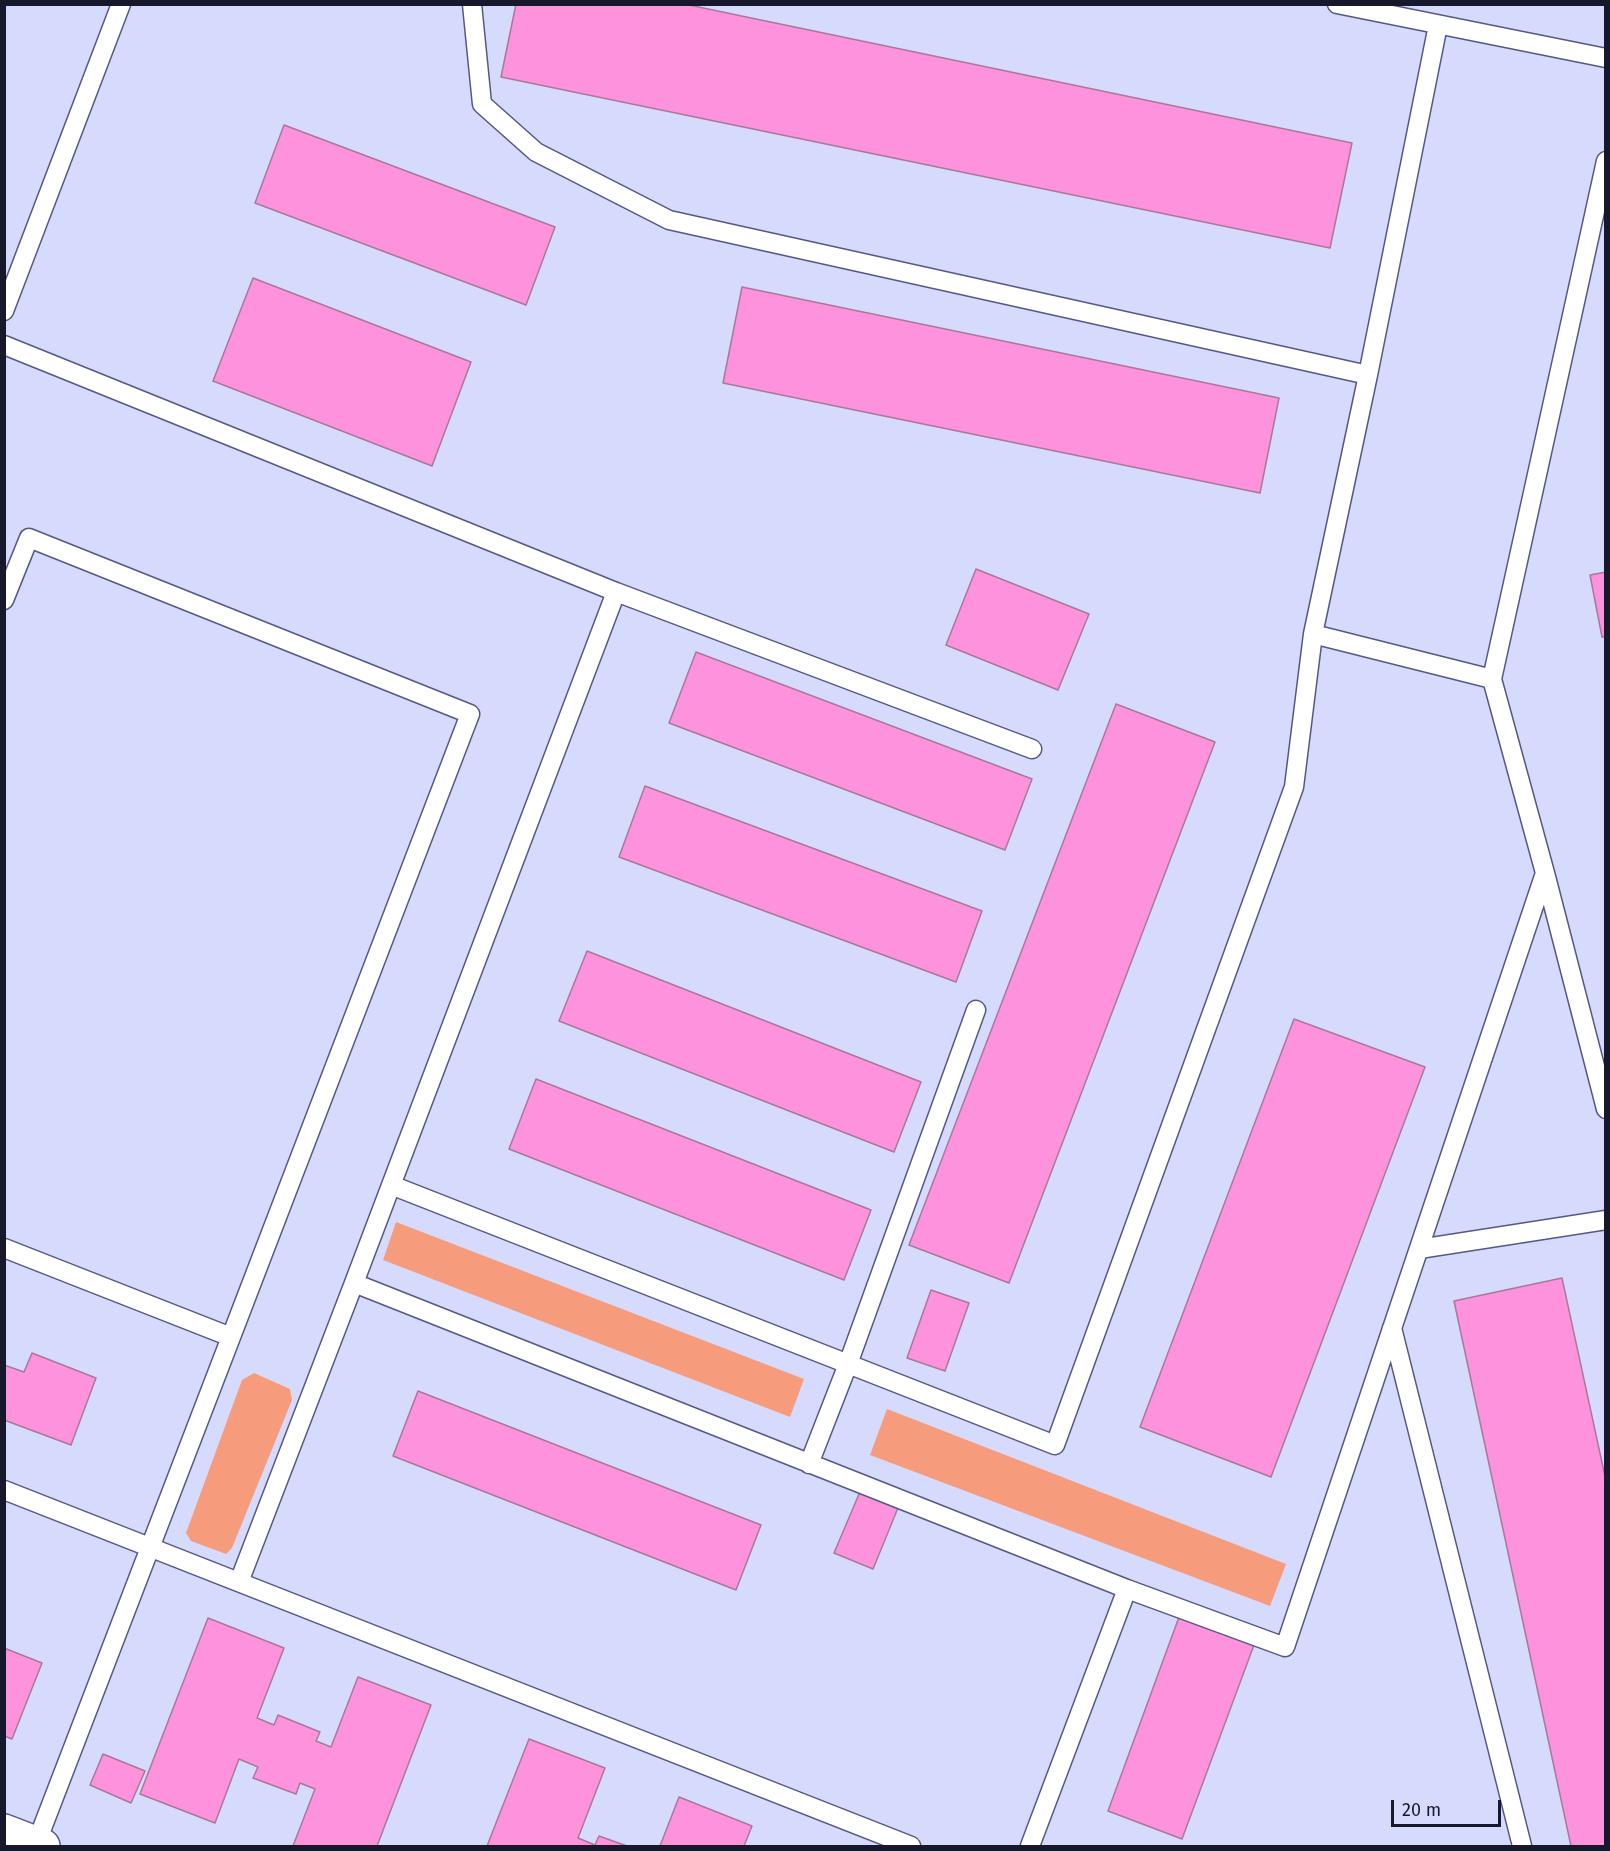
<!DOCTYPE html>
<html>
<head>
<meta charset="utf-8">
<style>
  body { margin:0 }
  #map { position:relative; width:1610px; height:1851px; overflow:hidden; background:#d6dafc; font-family:"Fira Sans",sans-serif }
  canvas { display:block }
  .frame { position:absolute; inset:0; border:6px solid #17182c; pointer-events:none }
  .scale { position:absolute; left:1391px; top:1800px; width:110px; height:27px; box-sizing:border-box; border:3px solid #17182c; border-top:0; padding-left:8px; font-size:18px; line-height:21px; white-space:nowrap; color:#17182c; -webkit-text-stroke:4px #d6dafc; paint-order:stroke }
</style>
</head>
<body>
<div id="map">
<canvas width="1610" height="1851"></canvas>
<div class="frame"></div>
<div class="scale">20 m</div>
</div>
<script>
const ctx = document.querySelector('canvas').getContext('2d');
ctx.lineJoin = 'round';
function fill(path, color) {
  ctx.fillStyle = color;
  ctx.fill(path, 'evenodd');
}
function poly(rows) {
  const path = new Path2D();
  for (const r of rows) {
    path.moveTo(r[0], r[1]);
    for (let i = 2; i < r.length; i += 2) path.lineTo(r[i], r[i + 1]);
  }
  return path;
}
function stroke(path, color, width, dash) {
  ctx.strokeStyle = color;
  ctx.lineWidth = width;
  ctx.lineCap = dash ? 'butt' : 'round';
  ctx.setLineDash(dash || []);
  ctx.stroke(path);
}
const green = poly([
  [396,1222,804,1379,790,1417,383,1260],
  [254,1373,290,1389,292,1400,232,1548,226,1554,191,1541,186,1533,242,1380],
  [887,1409,1286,1564,1270,1606,870,1455]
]);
const building = poly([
  [516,4,684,4,1352,143,1330,248,501,77,516,4],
  [284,125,555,227,526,305,255,203,284,125],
  [253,278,471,362,432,466,213,381,253,278],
  [742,287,1279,398,1260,493,723,383,742,287],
  [976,569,1089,614,1058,690,946,645,976,569],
  [1606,572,1606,637,1602,637,1590,575,1606,572],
  [696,652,1032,779,1005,850,669,723,696,652],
  [1116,704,1215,742,1009,1283,909,1245,1116,704],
  [645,786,982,911,956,982,619,857,645,786],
  [587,951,921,1082,894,1152,559,1021,587,951],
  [1294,1019,1425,1067,1271,1477,1140,1427,1294,1019],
  [536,1079,871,1210,844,1280,509,1149,536,1079],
  [1562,1278,1606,1481,1606,1846,1571,1846,1454,1301,1562,1278],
  [931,1290,969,1303,945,1371,907,1358,931,1290],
  [32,1353,96,1378,71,1445,4,1420,4,1365,24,1372,32,1353],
  [418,1391,761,1525,736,1590,393,1456,418,1391],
  [862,1487,900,1503,873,1569,834,1553,862,1487],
  [1179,1617,1254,1645,1182,1839,1108,1811,1179,1617],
  [208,1618,284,1648,257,1718,274,1725,278,1715,320,1732,316,1741,331,1747,358,1677,431,1705,377,1846,293,1846,315,1789,300,1783,296,1794,253,1778,258,1767,239,1759,215,1823,140,1794,208,1618],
  [4,1648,42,1663,12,1739,4,1736,4,1648],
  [529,1739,605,1768,578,1838,595,1845,599,1836,627,1846,487,1846,529,1739],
  [103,1754,145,1771,131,1803,90,1785,103,1754],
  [679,1797,752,1826,744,1846,660,1846,679,1797]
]);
const service = poly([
  [472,4,482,104,536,152,669,220,1368,375,1438,25],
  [1337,4,1606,58],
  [4,311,121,4],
  [4,345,616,592,354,1283],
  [616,592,1032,749],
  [4,600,29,538,470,714,231,1337],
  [1313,634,1368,375],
  [1492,679,1606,161],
  [1545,873,1606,1109],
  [391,1185,1055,1445,1294,787,1313,634,1492,679,1545,873,1285,1647,1127,1589],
  [4,1248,231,1337,36,1844],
  [1419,1249,1606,1220],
  [1392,1328,1522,1846],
  [809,1464,848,1364,976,1010],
  [4,1490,911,1846],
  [239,1582,354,1283,1127,1589,1030,1846]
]);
const secondary = poly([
  [4,1831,43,1846]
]);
fill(green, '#f69c7d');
fill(building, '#fe92dc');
stroke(building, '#aa7899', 1.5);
stroke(service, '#545888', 21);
stroke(secondary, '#545888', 36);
stroke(service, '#fff', 18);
stroke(secondary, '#fff', 33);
</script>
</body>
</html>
